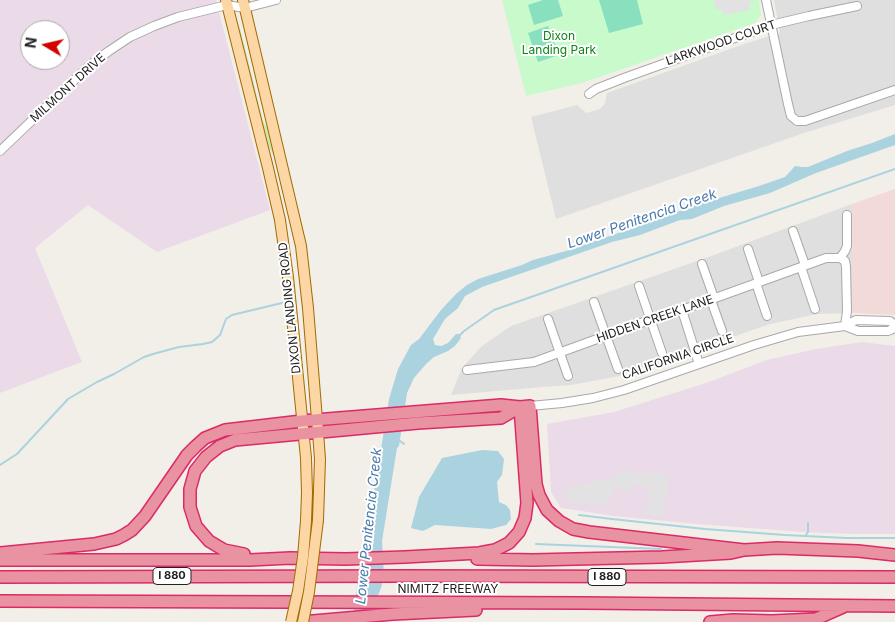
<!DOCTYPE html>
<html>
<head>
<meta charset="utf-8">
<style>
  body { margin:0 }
  #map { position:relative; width:895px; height:622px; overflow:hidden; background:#f2efe9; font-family:Inter,sans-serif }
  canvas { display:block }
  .north { position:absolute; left:20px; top:20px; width:50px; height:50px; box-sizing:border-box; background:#fff; border:1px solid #a7a7a7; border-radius:50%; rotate:279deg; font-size:14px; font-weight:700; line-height:20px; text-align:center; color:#222 }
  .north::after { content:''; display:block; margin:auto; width:18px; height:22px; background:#d40000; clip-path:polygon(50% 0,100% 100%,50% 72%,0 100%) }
</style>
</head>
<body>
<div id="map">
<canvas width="895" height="622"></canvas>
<div class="north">N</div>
</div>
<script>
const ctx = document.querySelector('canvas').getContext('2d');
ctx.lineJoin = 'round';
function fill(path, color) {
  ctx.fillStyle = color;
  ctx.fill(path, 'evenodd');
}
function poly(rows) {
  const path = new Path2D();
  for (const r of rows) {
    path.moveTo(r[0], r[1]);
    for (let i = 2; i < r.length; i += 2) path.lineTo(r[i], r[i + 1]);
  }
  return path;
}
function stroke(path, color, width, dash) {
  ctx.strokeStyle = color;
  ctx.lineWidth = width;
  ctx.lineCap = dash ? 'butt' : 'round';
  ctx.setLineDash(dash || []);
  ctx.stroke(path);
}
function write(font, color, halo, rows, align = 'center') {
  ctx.font = font + ' Inter,sans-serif';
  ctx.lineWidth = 4;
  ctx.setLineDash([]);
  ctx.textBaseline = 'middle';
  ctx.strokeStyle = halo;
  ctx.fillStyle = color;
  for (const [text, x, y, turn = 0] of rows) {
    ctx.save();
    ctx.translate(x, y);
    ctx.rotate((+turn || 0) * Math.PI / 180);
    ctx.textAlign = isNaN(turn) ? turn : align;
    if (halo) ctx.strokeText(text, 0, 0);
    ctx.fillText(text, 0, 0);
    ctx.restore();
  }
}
const residential = poly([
  [774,0,895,0,895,105,807,132,556,219,531,117,577,105,586,113,600,109,605,103,607,93,747,43,780,33],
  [852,204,852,313,817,314,770,324,620,376,571,385,542,387,451,395,462,368,482,346,511,326,714,255]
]);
const commercial = poly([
  [895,189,895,315,852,313,852,204]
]);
const industrial = poly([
  [0,0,216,0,270,210,157,252,88,205,35,248,82,362,0,393],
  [30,30,60,30,60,60,30,60],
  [862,342,895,346,895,534,853,534,802,532,697,524,613,516,582,511,561,508,551,492,547,424,614,412,709,382,767,360,816,349]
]);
const grass = poly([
  [236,19,240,28,263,121,269,131,279,171,274,156,267,144]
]);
const park = poly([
  [502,0,759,0,761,15,755,23,582,83,526,96]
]);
const pitch = poly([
  [543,0,558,0,563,16,534,25,528,5],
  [599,0,637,0,643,24,609,33],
  [548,26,559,55,538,62,528,33]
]);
const parking = poly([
  [714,0,754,0,754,1,749,2,750,10,724,15,721,9,716,10],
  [622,470,631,470,631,475,635,477,636,472,669,475,666,504,662,503,661,508,665,509,665,516,641,514,642,509,652,510,647,508,649,489,654,489,655,488,654,487,632,485,630,491,617,489,617,486,616,485,614,487,611,500,606,500,605,505,604,506,590,504,590,499,588,504,566,502,567,496,565,495,564,490,618,476]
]);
const water = poly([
  [895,134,895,145,816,173,770,193,724,206,692,219,680,220,640,235,612,242,482,287,465,296,458,308,445,319,433,339,435,345,441,346,448,343,456,334,459,334,461,338,455,346,448,351,434,357,426,364,414,378,407,393,399,446,397,448,382,541,384,576,381,588,375,603,372,622,353,622,359,568,368,530,389,399,398,369,411,345,419,339,441,310,457,293,467,285,478,279,522,265,533,260,566,251,636,227,696,205,759,186,785,177,795,166,802,167,808,167,847,151,872,143],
  [482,450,498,451,504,459,502,475,497,482,499,502,506,505,510,510,511,519,506,525,491,529,435,525,423,531,411,528,419,497,442,458]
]);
const stream = poly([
  [458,337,464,331,494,310,895,169],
  [400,441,404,444],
  [0,465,17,454,68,399,97,382,114,374,144,357,153,354,179,347,203,344,212,342,220,335,226,319,232,315,286,302],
  [579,515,612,519,705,529,785,535,846,538,895,538],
  [806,535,808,532,808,523],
  [536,544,661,549]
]);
const minor = poly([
  [766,0,788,104,791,116,797,121,805,121,895,90],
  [589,94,596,89,624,78,771,25,809,16,857,6],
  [0,151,90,65,109,51,130,37,154,26,178,17,227,5,245,8,276,0],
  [793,231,805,265],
  [748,249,759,282],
  [702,264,714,298],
  [801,267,815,309],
  [756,283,767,316],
  [639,286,662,353],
  [711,300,722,331],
  [594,302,618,369],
  [682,310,699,364],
  [548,319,568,376],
  [845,326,847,311,846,267,845,261,840,258,845,251,847,246,847,215],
  [845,326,856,320,890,321,895,325],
  [467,370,534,362,671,312,682,310,826,258,840,258],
  [530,406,562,403,593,398,624,390,754,345,798,332,845,326,858,331,888,331,895,328]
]);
const major = poly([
  [226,0,268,168,280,220,288,277,306,458,307,493,306,521],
  [243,0,301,246,308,308,318,432,320,459,318,520]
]);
const highway = poly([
  [0,553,94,544,116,539,124,535,132,530,145,516,187,455,196,446,205,438,225,430,302,421,501,405,520,407,530,406,536,484,539,495,547,510,559,521,573,529,589,532,744,550],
  [244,554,224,550,209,541,196,526,190,507,190,489,195,471,206,457,220,446,235,440,418,423,501,418,520,407],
  [477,559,533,560,662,557,731,553,744,550,777,548,858,551,895,555],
  [0,560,250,560,290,558,346,559,405,557,479,553,495,550,509,543,519,532,525,518,527,503,520,407],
  [0,577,402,576,895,577],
  [0,601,583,603,895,606],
  [302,622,393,614,476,610],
  [710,622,733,620,772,621,816,619,843,607]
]);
const majorBridge = poly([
  [291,622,298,591,303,557,306,521],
  [303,622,309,592,318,520]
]);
const shields = [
  [172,576,38],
  [607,577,38]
];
const shieldNames = [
  ["I 880",172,576],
  ["I 880",607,577]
];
const parkNames = [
  ["Dixon",559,36],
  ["Landing Park",559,50]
];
const streetNames = [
  ["LARKWOOD COURT",721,43,-19],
  ["MILMONT DRIVE",68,88,-42],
  ["DIXON LANDING ROAD",290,308,-96],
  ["HIDDEN CREEK LANE",655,319,-19],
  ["CALIFORNIA CIRCLE",678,357,-19],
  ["NIMITZ FREEWAY",448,589]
];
const waterNames = [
  ["Lower Penitencia Creek",642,219,-19],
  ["Lower Penitencia Creek",369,526,-84]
];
fill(residential, '#e0dfdf');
fill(commercial, '#f2dad9');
fill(industrial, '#ebdbe8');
fill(grass, '#cdebb0');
fill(park, '#c8facc');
fill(pitch, '#88e0be');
fill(parking, '#e2e2e2');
fill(water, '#aad3df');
stroke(stream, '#aad3df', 2);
stroke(minor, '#a9a9a9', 10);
stroke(major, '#a06b00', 12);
stroke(highway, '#dc2a67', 14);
stroke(minor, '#fff', 8);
stroke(major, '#fcd6a4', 10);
stroke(highway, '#e892a2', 11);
stroke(majorBridge, '#a06b00', 12, []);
stroke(majorBridge, '#fcd6a4', 10);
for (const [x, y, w] of shields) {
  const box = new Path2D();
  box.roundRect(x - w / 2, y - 8.5, w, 17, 4);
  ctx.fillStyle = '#fff';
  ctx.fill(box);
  stroke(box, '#222', 1);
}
write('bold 11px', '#222', null, shieldNames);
write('12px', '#0c8416', '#fff', parkNames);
write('12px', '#222', '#fff', streetNames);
write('italic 14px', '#4a7aab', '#fff', waterNames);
</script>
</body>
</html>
